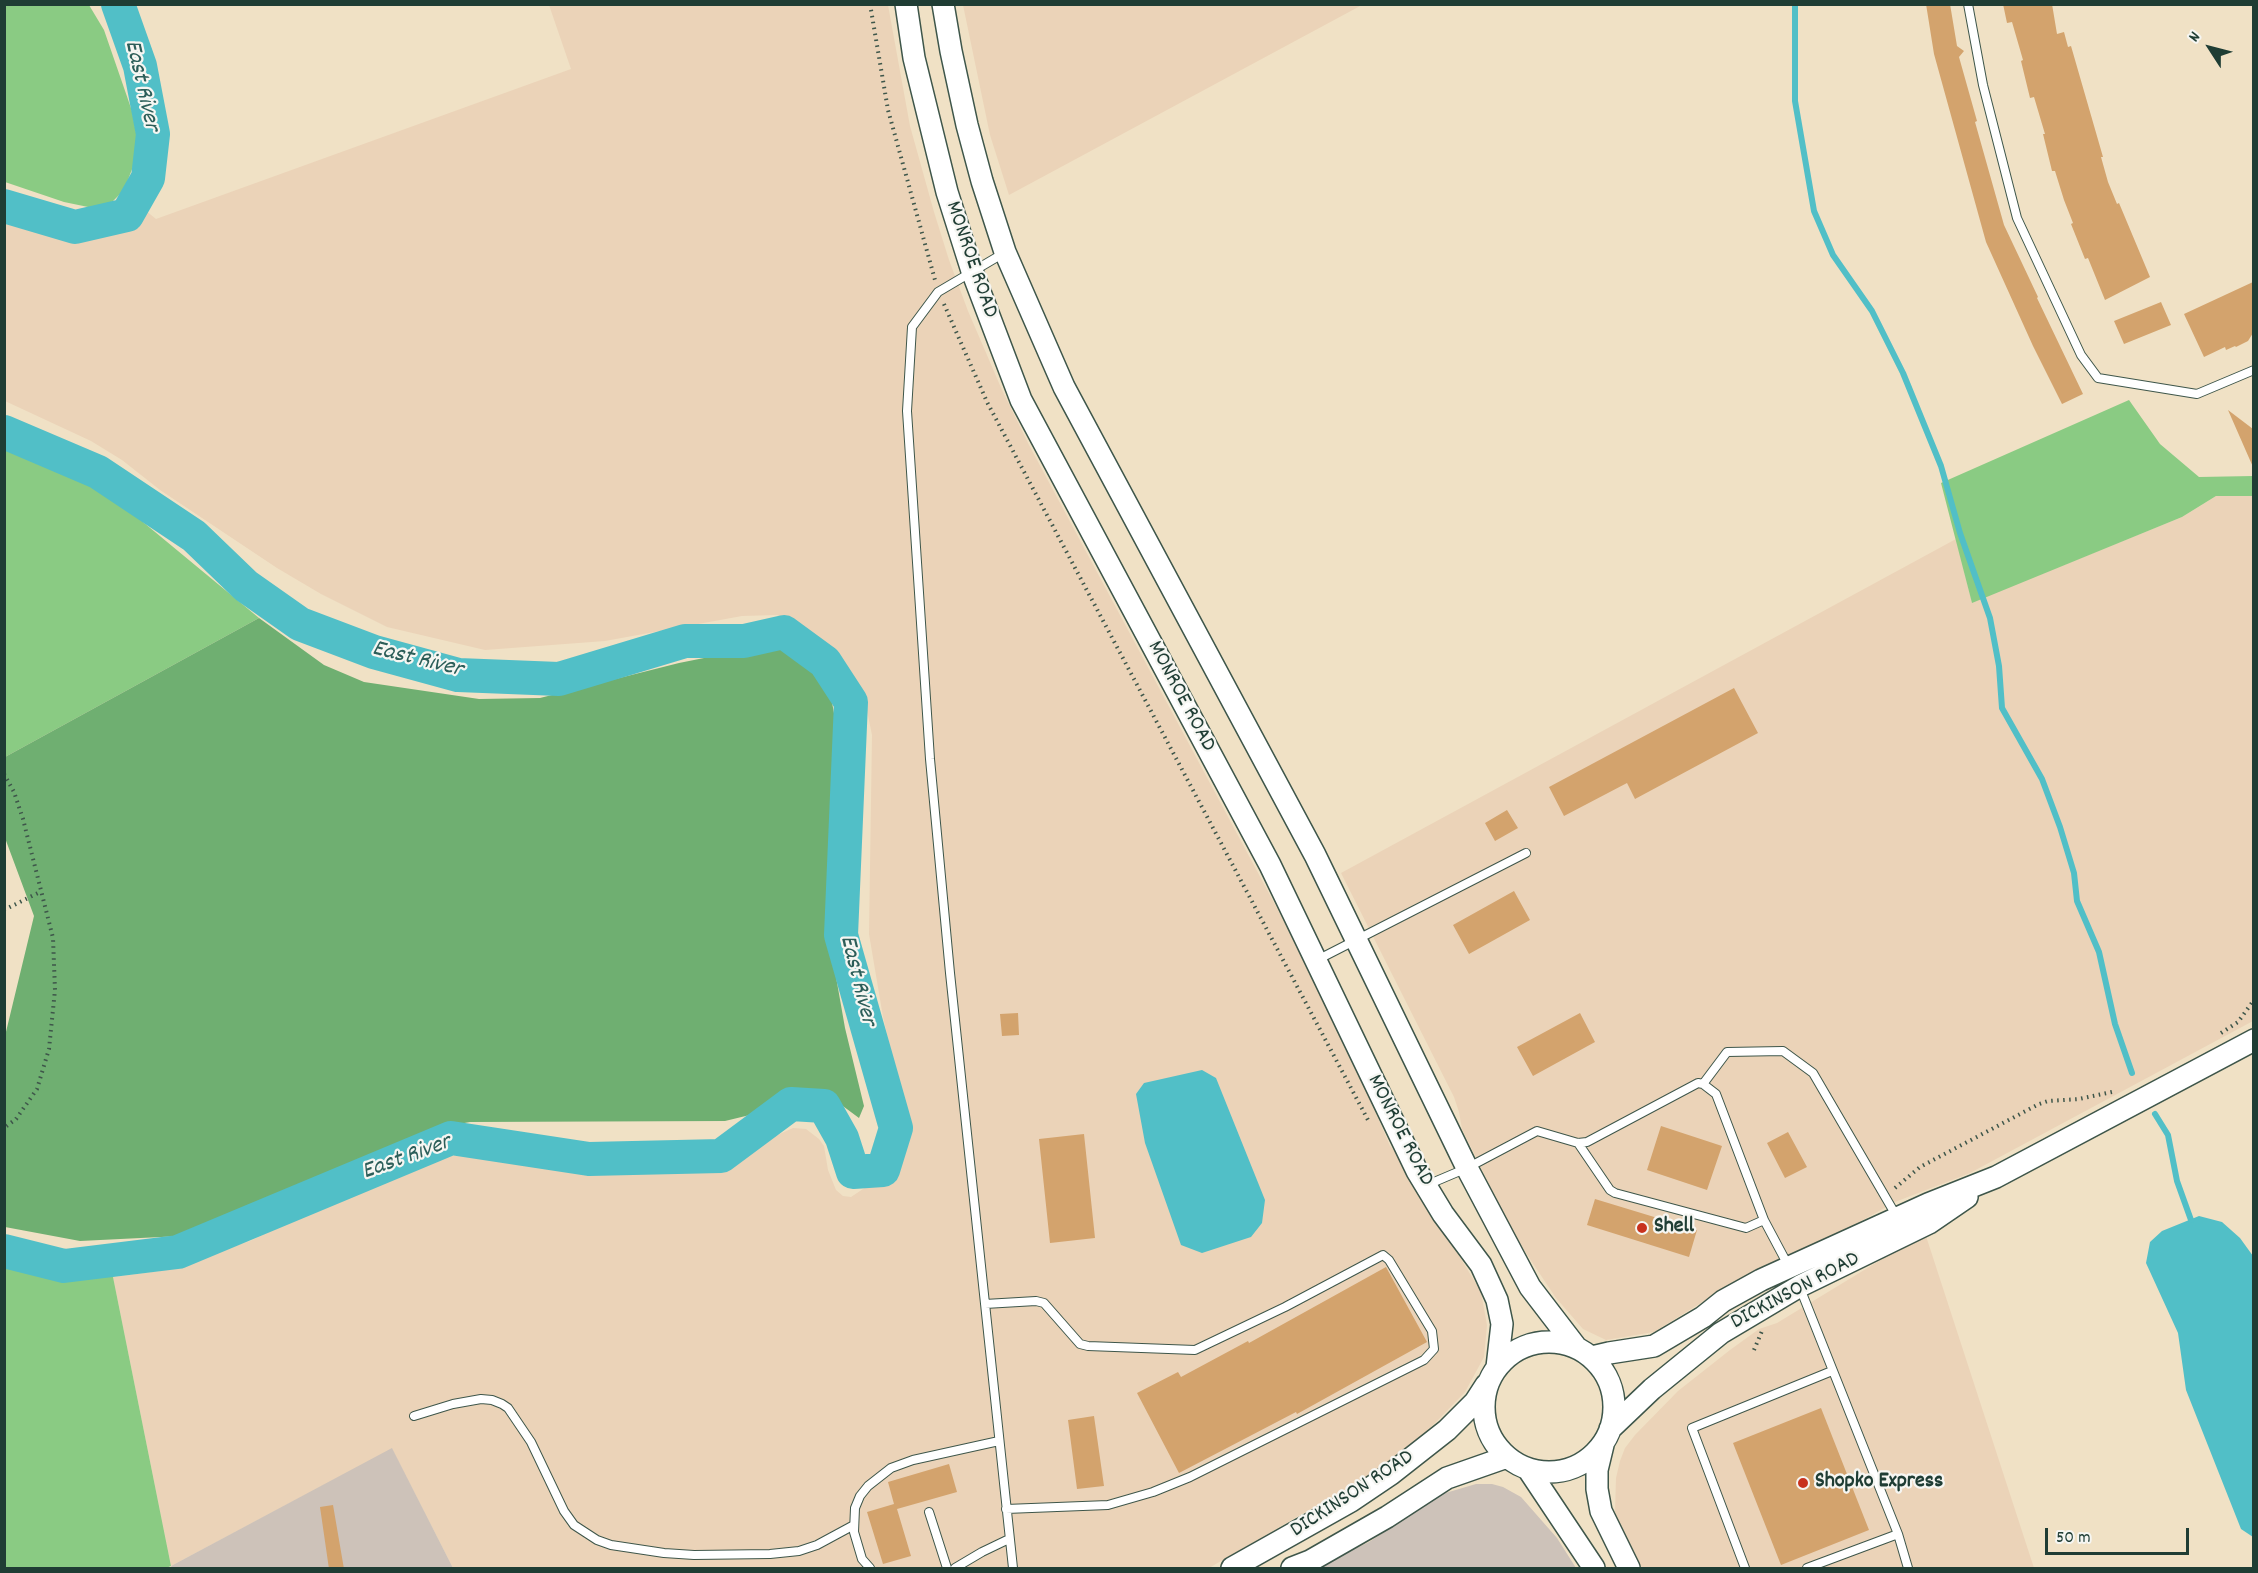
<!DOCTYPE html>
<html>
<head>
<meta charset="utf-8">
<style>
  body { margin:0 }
  #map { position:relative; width:2258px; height:1573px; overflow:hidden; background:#f0e1c5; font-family:Dekko,sans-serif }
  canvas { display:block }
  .frame { position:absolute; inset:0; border:6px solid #1f3d34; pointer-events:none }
  .north { position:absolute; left:2180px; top:18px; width:60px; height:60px; -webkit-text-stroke:4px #f6f6f2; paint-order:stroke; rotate:306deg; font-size:16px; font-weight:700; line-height:24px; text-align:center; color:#1f3d34 }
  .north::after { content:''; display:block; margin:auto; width:21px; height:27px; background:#1f3d34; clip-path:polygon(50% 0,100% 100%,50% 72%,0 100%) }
  .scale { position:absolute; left:2045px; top:1528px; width:144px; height:27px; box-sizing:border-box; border:3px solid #1f3d34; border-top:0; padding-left:8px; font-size:18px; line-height:21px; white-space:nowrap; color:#1f3d34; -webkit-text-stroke:4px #f6f6f2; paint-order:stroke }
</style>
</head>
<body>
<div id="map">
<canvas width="2258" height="1573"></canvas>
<div class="frame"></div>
<div class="north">N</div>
<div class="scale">50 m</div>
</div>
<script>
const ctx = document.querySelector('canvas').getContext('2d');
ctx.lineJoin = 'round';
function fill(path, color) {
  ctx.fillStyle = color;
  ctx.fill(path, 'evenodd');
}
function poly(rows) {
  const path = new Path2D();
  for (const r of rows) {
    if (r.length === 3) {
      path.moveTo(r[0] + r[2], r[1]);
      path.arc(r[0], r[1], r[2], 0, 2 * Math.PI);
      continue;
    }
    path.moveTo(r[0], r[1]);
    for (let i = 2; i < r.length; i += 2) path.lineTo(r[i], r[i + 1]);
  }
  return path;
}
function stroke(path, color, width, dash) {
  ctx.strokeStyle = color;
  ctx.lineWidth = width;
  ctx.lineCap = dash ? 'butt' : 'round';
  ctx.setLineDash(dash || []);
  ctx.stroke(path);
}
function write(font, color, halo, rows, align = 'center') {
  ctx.font = font + ' Dekko,sans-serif';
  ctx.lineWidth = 4.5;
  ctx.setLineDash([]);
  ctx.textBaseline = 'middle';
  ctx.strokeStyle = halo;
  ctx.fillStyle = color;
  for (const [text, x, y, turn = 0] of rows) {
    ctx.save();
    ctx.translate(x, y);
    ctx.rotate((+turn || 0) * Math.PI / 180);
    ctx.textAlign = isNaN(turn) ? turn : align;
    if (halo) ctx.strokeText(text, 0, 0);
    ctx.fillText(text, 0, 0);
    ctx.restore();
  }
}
const built = poly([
  [549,5,888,5,910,126,934,212,949,260,968,311,1002,390,1029,445,1295,942,1366,1090,1390,1146,1397,1153,1481,1292,1487,1325,1484,1357,1465,1392,1440,1418,1421,1437,1383,1466,1342,1494,1331,1497,1209,1568,453,1568,392,1449,171,1566,113,1277,160,1271,250,1241,408,1164,433,1156,465,1155,603,1169,705,1165,744,1156,773,1137,793,1128,806,1129,819,1139,824,1146,828,1170,836,1190,843,1196,851,1197,875,1181,895,1154,902,1129,902,1099,883,1017,869,934,872,735,866,706,847,669,827,649,795,623,777,615,742,616,605,641,485,650,387,627,321,594,277,568,160,490,122,460,91,441,5,401,5,221,48,236,67,239,86,237,124,224,145,210,156,219,571,69],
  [963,5,963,4,1362,5,1009,195,990,135],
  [2216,496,2253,496,2253,1021,1970,1173,1895,1202,1838,1234,1746,1275,1654,1332,1606,1340,1583,1329,1556,1298,1514,1235,1462,1129,1459,1112,1454,1097,1341,873,1956,539,1972,602,2182,517],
  [1925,1233,2034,1568,1642,1568,1624,1537,1615,1512,1616,1478,1620,1461,1625,1448,1635,1435,1678,1391,1730,1350,1759,1329,1777,1323]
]);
const industrial = poly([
  [392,1448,453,1568,172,1568,171,1566],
  [1476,1484,1492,1484,1503,1487,1521,1497,1557,1538,1576,1568,1315,1568,1369,1542,1442,1494]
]);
const green = poly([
  [4,5,89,5,104,30,132,111,137,138,134,164,124,190,113,201,104,206,93,208,64,202,5,182],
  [2129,400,2160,444,2199,477,2253,476,2253,496,2216,496,2182,517,1972,603,1941,483],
  [4,448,53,466,120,503,259,618,5,757],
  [5,1265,113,1277,171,1566,166,1568,5,1568]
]);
const forest = poly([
  [259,618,324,665,364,682,479,699,540,698,679,663,764,646,787,650,817,671,831,697,836,724,829,937,845,1028,864,1106,859,1118,828,1095,808,1091,792,1094,758,1113,725,1121,470,1122,430,1129,271,1203,181,1236,80,1241,5,1227,5,1036,34,916,5,838,5,757]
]);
const water = poly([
  [1202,1070,1216,1078,1265,1200,1262,1223,1251,1237,1202,1253,1181,1245,1145,1143,1136,1094,1144,1083],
  [2199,1216,2222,1222,2240,1238,2253,1256,2253,1537,2241,1529,2186,1390,2178,1333,2146,1263,2150,1242,2162,1231]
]);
const stream = poly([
  [1795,4,1795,101,1814,211,1833,255,1872,311,1903,373,1941,466,1960,533,1990,618,1999,666,2002,708,2042,779,2060,827,2074,873,2077,901,2099,952,2115,1024,2132,1073],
  [2155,1114,2168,1135,2177,1181,2191,1220]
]);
const river = poly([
  [4,206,75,227,127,215,148,178,153,134,140,66,118,4],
  [4,432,98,472,194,536,246,586,300,624,374,652,458,675,559,679,685,641,744,641,784,632,825,662,851,702,841,935,896,1128,883,1170,853,1172,842,1138,824,1106,791,1104,721,1156,589,1159,451,1138,178,1252,64,1266,4,1251]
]);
const building = poly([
  [1926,4,1950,4,1957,46,1964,51,1959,57,1977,121,1975,122,2004,225,2038,297,2037,298,2083,394,2062,404,2033,346,1986,242,1934,54],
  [2003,4,2052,4,2057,34,2064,32,2068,47,2071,46,2103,157,2101,157,2108,182,2117,204,2119,203,2150,277,2105,300,2088,258,2085,259,2071,224,2073,223,2064,200,2055,171,2052,171,2043,134,2045,134,2034,97,2030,98,2021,61,2023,60,2012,22,2007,23],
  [2253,282,2253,333,2248,341,2236,347,2235,346,2226,350,2225,347,2204,357,2184,314],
  [2161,302,2171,325,2124,344,2114,321],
  [2228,410,2253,429,2253,467],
  [1734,688,1758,733,1635,799,1627,783,1564,816,1549,787],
  [1507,810,1518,828,1495,841,1485,823],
  [1514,891,1530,920,1469,954,1453,925],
  [1018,1013,1019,1035,1002,1036,1000,1014],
  [1580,1013,1595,1042,1533,1076,1517,1047],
  [1661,1126,1722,1146,1707,1190,1647,1170],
  [1788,1132,1807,1167,1785,1178,1767,1143],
  [1084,1134,1095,1238,1050,1243,1039,1139],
  [1595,1199,1697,1230,1689,1257,1587,1225],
  [1386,1267,1427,1342,1297,1414,1296,1412,1179,1473,1137,1393,1178,1372,1181,1377,1248,1341,1249,1343],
  [1821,1408,1869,1530,1781,1565,1733,1443],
  [1094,1416,1104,1486,1077,1489,1068,1420],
  [949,1464,957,1492,897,1509,911,1556,883,1564,867,1512,894,1504,888,1482],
  [333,1505,344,1569,329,1569,320,1507]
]);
const path = poly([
  [870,4,888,110,935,280],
  [944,304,987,402,1368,1120],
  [4,774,14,792,23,819,53,938,55,990,49,1049,37,1089,16,1119,4,1128],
  [4,910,40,892],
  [2221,1033,2238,1022,2254,1000],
  [1895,1188,1920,1167,2039,1104,2048,1101,2079,1099,2112,1092],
  [1754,1350,1762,1331]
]);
const lane = poly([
  [1968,4,1983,85,2017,218,2081,355,2098,378,2197,394,2254,370],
  [1004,253,938,292,912,327,907,411,930,759,950,973,1013,1568],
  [1317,960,1526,853],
  [1703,1084,1727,1052,1783,1051,1813,1073,1897,1217],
  [1578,1143,1610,1190,1615,1193,1746,1228,1764,1220],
  [1427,1185,1467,1168,1537,1131,1578,1143,1587,1142,1698,1083,1703,1084,1716,1094,1764,1220,1789,1267],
  [1800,1288,1898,1534,1807,1568],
  [985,1304,1036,1301,1044,1303,1080,1344,1088,1346,1195,1350,1285,1307,1383,1255,1389,1260,1432,1331,1434,1349,1424,1360,1190,1477,1153,1492,1108,1505,1006,1509],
  [414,1416,453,1404,481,1399,492,1400,502,1404,508,1408,531,1442,564,1511,574,1525,597,1540,611,1545,664,1553,694,1555,770,1554,799,1551,817,1545,854,1525],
  [929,1512,947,1568],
  [1898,1534,1908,1568],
  [870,1568,862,1559,854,1532,855,1508,860,1496,868,1486,891,1468,913,1460,999,1441],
  [955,1568,982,1552,1009,1539],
  [1745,1568,1692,1428,1832,1371]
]);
const secondary = poly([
  [906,4,914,58,947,192,972,271,1021,400,1270,865,1417,1171,1443,1214,1481,1265,1497,1300,1502,1324,1497,1367],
  [943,4,951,51,967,125,982,181,1005,252,1064,387,1315,855,1467,1168,1530,1287,1576,1347],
  [1549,1407,65],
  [1592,1357,1609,1353,1654,1346,1703,1317,1723,1301,1761,1280,1928,1204,1996,1177,2254,1040],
  [1610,1429,1652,1389,1721,1333,1800,1286,1929,1223,1967,1197],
  [1603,1445,1597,1470,1597,1489,1601,1511,1629,1568],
  [1528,1469,1594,1568],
  [1232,1568,1351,1501,1391,1474,1447,1430,1475,1402,1486,1385],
  [1292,1568,1310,1561,1387,1517,1447,1478,1507,1457]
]);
const markers = [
  [1642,1228,6,"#c8321e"],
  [1803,1483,6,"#c8321e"]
];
const streetNames = [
  ["MONROE ROAD",970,260,71],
  ["MONROE ROAD",1180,697,62],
  ["MONROE ROAD",1399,1131,63],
  ["DICKINSON ROAD",1796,1292,-28],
  ["DICKINSON ROAD",1353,1495,-33]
];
const poiNames = [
  ["Shell",1654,1228],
  ["Shopko Express",1815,1483]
];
const waterNames = [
  ["East River",140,86,77],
  ["East River",417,661,14],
  ["East River",856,981,76],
  ["East River",407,1159,-20]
];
fill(built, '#ebd3b8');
fill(industrial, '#cdc2b9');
fill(green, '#8acb83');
fill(forest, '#6faf71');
fill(water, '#51bfc7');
stroke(stream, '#51bfc7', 6);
stroke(river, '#51bfc7', 34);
fill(building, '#d3a36d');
stroke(lane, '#3e564a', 10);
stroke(secondary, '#3e564a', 24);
stroke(path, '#3e564a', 4, [1.5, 4.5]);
stroke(lane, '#fff', 8);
stroke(secondary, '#fff', 21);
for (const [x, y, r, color] of markers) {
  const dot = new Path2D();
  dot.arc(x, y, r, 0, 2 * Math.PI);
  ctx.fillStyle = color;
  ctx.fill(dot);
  stroke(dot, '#f6f6f2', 2);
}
write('22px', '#1f3d34', '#f6f6f2', streetNames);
write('bold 22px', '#1f3d34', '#f6f6f2', poiNames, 'left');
write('italic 24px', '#2c5e59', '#f6f6f2', waterNames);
</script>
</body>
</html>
